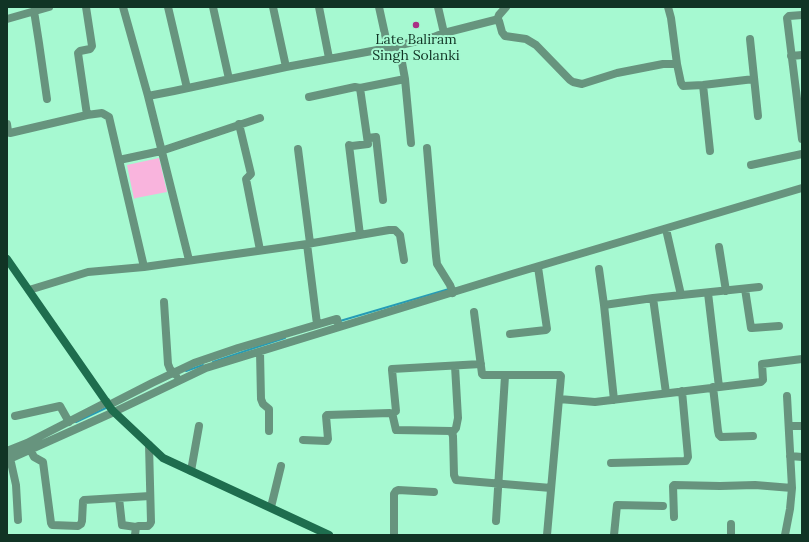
<!DOCTYPE html>
<html>
<head>
<meta charset="utf-8">
<style>
  body { margin:0 }
  #map { position:relative; width:809px; height:542px; overflow:hidden; background:#a6f9d1; font-family:Lora,serif }
  canvas { display:block }
  .frame { position:absolute; inset:0; border:8px solid #113425; pointer-events:none }
</style>
</head>
<body>
<div id="map">
<canvas width="809" height="542"></canvas>
<div class="frame"></div>
</div>
<script>
const ctx = document.querySelector('canvas').getContext('2d');
ctx.lineJoin = 'round';
function fill(path, color) {
  ctx.fillStyle = color;
  ctx.fill(path, 'evenodd');
}
function poly(rows) {
  const path = new Path2D();
  for (const r of rows) {
    path.moveTo(r[0], r[1]);
    for (let i = 2; i < r.length; i += 2) path.lineTo(r[i], r[i + 1]);
  }
  return path;
}
function stroke(path, color, width, dash) {
  ctx.strokeStyle = color;
  ctx.lineWidth = width;
  ctx.lineCap = dash ? 'butt' : 'round';
  ctx.setLineDash(dash || []);
  ctx.stroke(path);
}
function write(font, color, halo, rows, align = 'center') {
  ctx.font = font + ' Lora,serif';
  ctx.lineWidth = 4;
  ctx.setLineDash([]);
  ctx.textBaseline = 'middle';
  ctx.strokeStyle = halo;
  ctx.fillStyle = color;
  for (const [text, x, y, turn = 0] of rows) {
    ctx.save();
    ctx.translate(x, y);
    ctx.rotate((+turn || 0) * Math.PI / 180);
    ctx.textAlign = isNaN(turn) ? turn : align;
    if (halo) ctx.strokeText(text, 0, 0);
    ctx.fillText(text, 0, 0);
    ctx.restore();
  }
}
const green = poly([
  [159,158,167,192,136,198,134,199,127,165]
]);
const stream = poly([
  [340,321,449,289],
  [213,362,254,348,285,338],
  [186,371,203,365],
  [76,422,108,407]
]);
const street = poly([
  [86,7,92,46,90,49,80,51,78,53,87,115],
  [123,7,148,96,189,260],
  [168,7,187,88],
  [213,7,229,79],
  [273,7,286,67],
  [319,7,329,58],
  [438,7,444,33],
  [668,7,671,18,677,64,681,83,683,86,703,85,754,79],
  [34,11,39,43,47,99],
  [802,15,789,16,787,18,802,139],
  [7,19,49,7],
  [497,20,499,15,506,7],
  [750,39,758,116],
  [399,46,405,79,411,143],
  [388,48,434,37,444,33,495,20,499,21,502,32,505,36,526,39,536,45,570,80,573,82,582,84,617,73,663,64,677,64],
  [791,56,802,55],
  [703,85,710,151],
  [360,88,368,144,352,146,349,145,360,235],
  [148,96,174,91,286,67,388,48,379,7],
  [309,97,355,87,360,88,405,79],
  [7,124,8,131,10,133,87,115,102,113,109,117,144,267],
  [239,124,251,174,246,179,260,250],
  [368,138,376,137,383,200],
  [427,148,436,256,437,264,450,285,453,293],
  [298,149,310,243],
  [119,160,161,151,260,118],
  [751,165,802,154],
  [666,229,681,295],
  [307,244,317,324],
  [719,247,726,291],
  [599,269,604,305],
  [745,289,751,328,752,328,779,326],
  [29,290,88,272,144,267,307,244,389,230,395,230,400,235,404,260],
  [708,293,719,387],
  [653,298,666,393],
  [164,302,168,364,170,369,176,375],
  [474,312,482,374,483,375,560,375,561,376,547,535],
  [510,334,546,330,547,329,538,267],
  [260,352,261,399,263,404,269,409,269,431],
  [713,387,718,431,719,435,721,437,753,436],
  [559,399,595,402,761,382,763,380,762,364,802,359],
  [614,400,604,305,653,298,759,287],
  [109,405,152,383,194,363,238,348,336,319,337,319,339,327],
  [392,414,396,411,392,370,392,369,481,364],
  [15,416,60,406,69,422],
  [789,426,802,426],
  [452,433,456,428,458,418,455,366],
  [303,440,327,441,328,439,326,416,327,415,390,413,392,414,393,417,396,430,451,431,453,436,454,475,456,480,551,488],
  [30,449,34,457,43,462,51,523,52,525,78,526,81,524,82,521,83,501,84,500,150,496],
  [7,451,27,443,107,402],
  [790,456,802,457],
  [10,458,16,485,18,520],
  [7,460,114,412,206,368,512,274,802,188],
  [611,463,686,461,688,457,682,391],
  [191,471,199,426],
  [119,498,122,525,136,527],
  [271,507,281,466],
  [674,517,673,486,674,485,720,486,755,485,792,488],
  [496,521,505,376],
  [731,524,731,535],
  [135,535,136,527,138,526,148,526,150,524,151,522,149,445],
  [394,535,394,494,396,491,398,490,434,492],
  [614,535,617,505,663,506],
  [785,535,790,509,792,488,787,396]
]);
const secondary = poly([
  [7,259,112,410,163,458,329,535]
]);
const markers = [
  [416,25,4,"#aa3085"]
];
const poiNames = [
  ["Late Baliram",416,40],
  ["Singh Solanki",416,56]
];
fill(green, '#f9b4dd');
stroke(stream, '#259cb6', 2);
stroke(street, '#67947e', 8);
stroke(secondary, '#1e6d4e', 8);
for (const [x, y, r, color] of markers) {
  const dot = new Path2D();
  dot.arc(x, y, r, 0, 2 * Math.PI);
  ctx.fillStyle = color;
  ctx.fill(dot);
  stroke(dot, '#a6f9d1', 1.5);
}
write('14px', '#113425', '#a6f9d1', poiNames);
</script>
</body>
</html>
